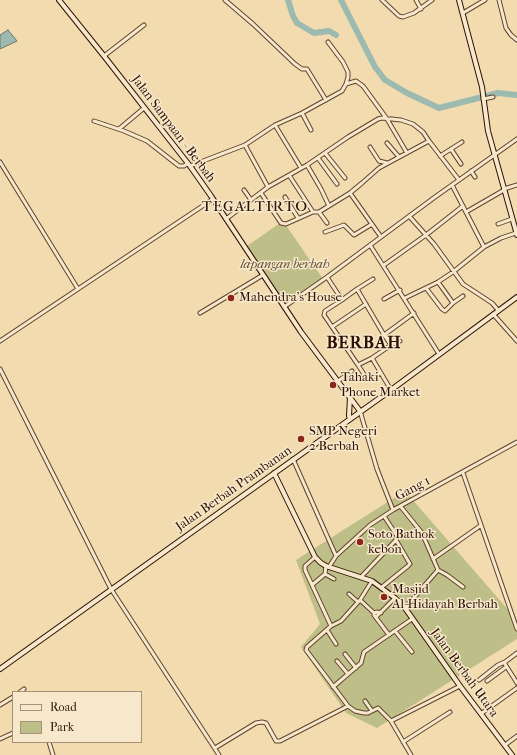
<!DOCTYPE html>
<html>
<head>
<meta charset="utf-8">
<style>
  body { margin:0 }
  #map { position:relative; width:517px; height:755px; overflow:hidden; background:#f2dcaf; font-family:"IM FELL French Canon",serif }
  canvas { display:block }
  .legend { position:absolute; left:12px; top:691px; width:130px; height:52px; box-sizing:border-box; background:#f7e8cb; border:1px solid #a6927b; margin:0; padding:5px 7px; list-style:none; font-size:12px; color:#2d1004 }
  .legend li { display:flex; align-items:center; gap:8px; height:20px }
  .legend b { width:20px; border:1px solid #a6927b }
</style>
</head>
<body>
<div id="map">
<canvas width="517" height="755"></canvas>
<ul class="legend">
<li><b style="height:5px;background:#f7e8cb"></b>Road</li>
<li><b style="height:11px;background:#bebf88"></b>Park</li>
</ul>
</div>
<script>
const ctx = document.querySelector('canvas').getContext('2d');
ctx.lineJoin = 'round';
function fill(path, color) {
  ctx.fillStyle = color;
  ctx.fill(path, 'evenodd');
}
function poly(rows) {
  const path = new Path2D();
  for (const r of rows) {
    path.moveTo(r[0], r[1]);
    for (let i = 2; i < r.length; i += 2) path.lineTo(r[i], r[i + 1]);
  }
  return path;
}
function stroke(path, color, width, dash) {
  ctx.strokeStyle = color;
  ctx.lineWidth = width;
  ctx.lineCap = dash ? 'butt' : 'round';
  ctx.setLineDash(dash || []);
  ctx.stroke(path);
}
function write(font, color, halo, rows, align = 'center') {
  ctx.font = font + ' "IM FELL French Canon",serif';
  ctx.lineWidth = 3;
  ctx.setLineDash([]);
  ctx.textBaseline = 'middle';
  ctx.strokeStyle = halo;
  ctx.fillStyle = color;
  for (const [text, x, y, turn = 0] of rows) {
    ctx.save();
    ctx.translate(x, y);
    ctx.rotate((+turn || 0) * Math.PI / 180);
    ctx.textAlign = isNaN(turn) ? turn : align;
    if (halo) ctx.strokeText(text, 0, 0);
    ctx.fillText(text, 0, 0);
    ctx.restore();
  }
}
const green = poly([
  [283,221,325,282,286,309,244,248],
  [405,491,517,620,517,639,377,728,346,713,301,647,320,624,296,560]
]);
const water = poly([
  [8,30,17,41,0,49,0,35,8,30]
]);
const river = poly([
  [288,0,293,16,297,23,314,33,329,31,336,35],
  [341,0,375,67,385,80,407,93,439,108,498,93,517,95]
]);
const street = poly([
  [225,0,253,24,295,64,302,69,307,69,326,100],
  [382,0,399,16,403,17,414,13,432,0],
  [416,0,421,9],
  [499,0,506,28,511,35,517,40],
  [463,13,485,0],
  [104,56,144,25],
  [346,84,356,81,363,86,387,119,407,153],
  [483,99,493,97],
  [302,113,311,130],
  [94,121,124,131,147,141,179,166,184,166,188,163],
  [275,125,301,168],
  [119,129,144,108],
  [387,143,399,157],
  [245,145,268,187],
  [370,147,379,161,387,163],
  [451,149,461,164],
  [325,153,345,178],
  [440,156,462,142],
  [318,158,337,184],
  [0,162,78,289],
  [307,165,321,189,329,206],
  [190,166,245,145,275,125,302,113,342,91,346,84,348,77,348,72,343,62,328,42],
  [471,171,475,177],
  [289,175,313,212],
  [452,185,484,247],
  [504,189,517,185],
  [244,190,251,200],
  [261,193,281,223,286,224,313,212,319,212,350,193,362,183,379,168,429,141,459,180],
  [350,193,381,237],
  [285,197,298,218],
  [319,212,327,223],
  [466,212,504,190],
  [409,216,434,244,463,284,492,303,498,310],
  [226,219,268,187,307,165,348,137,378,119,382,118,401,120,413,124,423,132,429,141],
  [498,224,512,219],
  [325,232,344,225,354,235,372,224],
  [370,245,439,354],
  [384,265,426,235,463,206],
  [327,277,342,300,325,311,324,315,358,365,372,358,391,390],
  [426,288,442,309,445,311,453,303,438,282],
  [357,289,373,279],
  [405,298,438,282,453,272,484,247,501,238,516,233],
  [384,299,400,290],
  [342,300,357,289,384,335,414,313],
  [453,303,463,296],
  [284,307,327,277,435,197,517,139],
  [200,313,263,275],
  [493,314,517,341],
  [332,327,366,304],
  [384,335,391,345],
  [0,341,213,199],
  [372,358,391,345,400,341],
  [358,365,365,376,369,379,381,373],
  [0,369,111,589,219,755],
  [338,381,352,371],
  [360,411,377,469,393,510],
  [293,459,336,556],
  [463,473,517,629],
  [401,507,422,533,438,570,405,608],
  [315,557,305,566,305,570,331,626,307,647,306,650,348,706,355,711,364,713,368,713,378,708,391,721,460,686],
  [433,559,480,526],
  [329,567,336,556,370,525,393,510,517,442],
  [438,570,447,575,463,587],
  [325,574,334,579],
  [361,577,396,540],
  [312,585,325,574,326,566],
  [382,587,408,566,410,564,396,540,397,536,384,516],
  [349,594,358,602],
  [360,600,374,613],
  [381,613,377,612,374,613,374,615,389,635],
  [376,617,395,598],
  [331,626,341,621,360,600,372,581],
  [327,630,336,644],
  [395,631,412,652],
  [517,653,505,662,505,664,517,683],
  [345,654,356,668],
  [337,661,348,674],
  [479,680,498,665,505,662],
  [487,681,506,667],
  [333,687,361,663,364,652,412,619],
  [20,692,24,689],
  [365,701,372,711],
  [0,705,13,697],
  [482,713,517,688],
  [391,721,411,755],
  [0,739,13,733],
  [49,742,53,755],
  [403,742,450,712],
  [505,745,517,736],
  [215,748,256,723,262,722,266,723,276,741,280,741,348,706]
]);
const secondary = poly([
  [59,0,104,56,190,166,211,196,301,332,360,411],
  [459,0,482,87,488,131,517,235],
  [350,397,349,416,350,418],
  [274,473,315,557,321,563,326,566,372,581,395,598,405,608,460,686,512,755],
  [0,669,391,390,517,297]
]);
const markers = [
  [231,298,4,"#8f2418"],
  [333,385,4,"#8f2418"],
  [301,439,4,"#8f2418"],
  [360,542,4,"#8f2418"],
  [384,597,4,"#8f2418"]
];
const streetNames = [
  ["Jalan Sampaan - Berbah",173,129,53],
  ["Jalan Berbah Prambanan",234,489,-35],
  ["Gang 1",413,489,-28],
  ["Jalan Berbah Utara",464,673,54]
];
const parkNames = [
  ["lapangan berbah",285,265]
];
const poiNames = [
  ["Mahendra's House",239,298],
  ["Tahaki",341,378],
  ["Phone Market",341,393],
  ["SMP Negeri",309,432],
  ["2 Berbah",309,447],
  ["Soto Bathok",368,535],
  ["kebon",368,550],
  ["Masjid",392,590],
  ["Al-Hidayah Berbah",392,605]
];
const quarterNames = [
  ["TEGALTIRTO",255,207]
];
const districtNames = [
  ["BERBAH",364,344]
];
fill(green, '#bebf88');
fill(water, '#9cbab0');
stroke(water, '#70766b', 1);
stroke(river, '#9cbab0', 6);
stroke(street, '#5e432f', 5);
stroke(secondary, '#2d1004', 6);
stroke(street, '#f7e8cb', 3);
stroke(secondary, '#f7e8cb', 4);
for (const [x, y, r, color] of markers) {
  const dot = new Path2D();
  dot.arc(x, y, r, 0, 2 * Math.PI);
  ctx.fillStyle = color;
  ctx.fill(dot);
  stroke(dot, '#f7e8cb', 1.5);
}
write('13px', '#2d1004', '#f7e8cb', streetNames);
write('italic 13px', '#604d32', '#f7e8cb', parkNames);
write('13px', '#2d1004', '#f7e8cb', poiNames, 'left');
ctx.letterSpacing = '1px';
write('15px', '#2d1004', '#f7e8cb', quarterNames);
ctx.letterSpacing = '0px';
ctx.letterSpacing = '1px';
write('bold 17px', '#2d1004', '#f7e8cb', districtNames);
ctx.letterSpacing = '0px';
</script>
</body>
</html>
